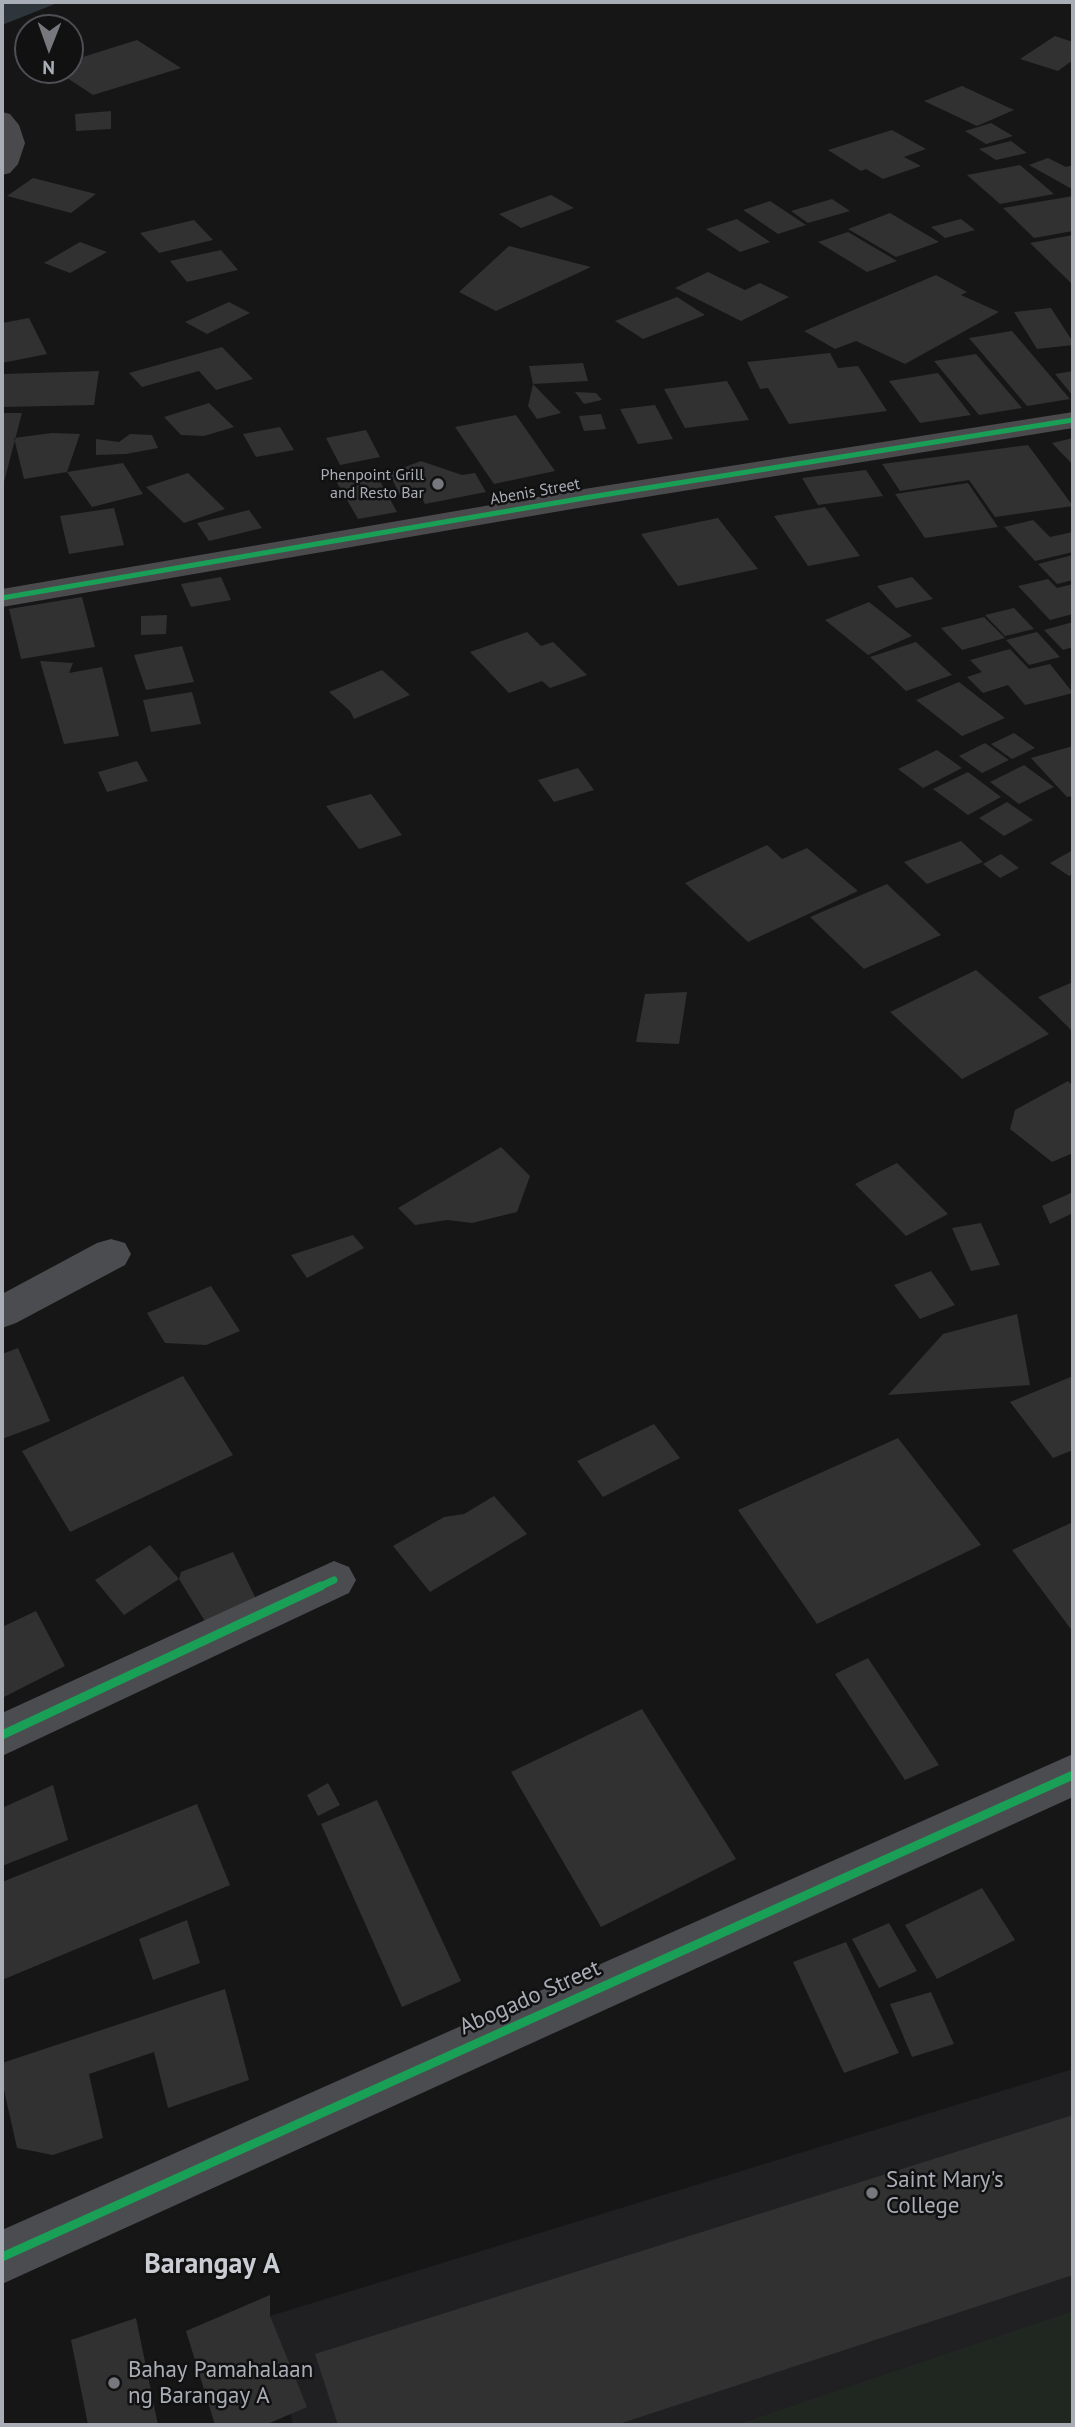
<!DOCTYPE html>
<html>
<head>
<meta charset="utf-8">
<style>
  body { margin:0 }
  #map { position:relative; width:1075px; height:2427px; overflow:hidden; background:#161617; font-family:"PT Sans",sans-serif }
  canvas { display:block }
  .frame { position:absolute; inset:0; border:4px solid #a9adb6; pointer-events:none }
  .north { position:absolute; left:14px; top:14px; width:70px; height:70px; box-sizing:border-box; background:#111112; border:2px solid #4e4f54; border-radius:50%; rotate:181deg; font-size:19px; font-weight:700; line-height:28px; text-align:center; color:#a9adb6 }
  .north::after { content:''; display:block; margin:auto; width:24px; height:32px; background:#76787e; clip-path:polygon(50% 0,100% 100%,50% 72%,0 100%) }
</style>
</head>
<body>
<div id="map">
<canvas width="1075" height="2427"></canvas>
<div class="frame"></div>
<div class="north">N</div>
</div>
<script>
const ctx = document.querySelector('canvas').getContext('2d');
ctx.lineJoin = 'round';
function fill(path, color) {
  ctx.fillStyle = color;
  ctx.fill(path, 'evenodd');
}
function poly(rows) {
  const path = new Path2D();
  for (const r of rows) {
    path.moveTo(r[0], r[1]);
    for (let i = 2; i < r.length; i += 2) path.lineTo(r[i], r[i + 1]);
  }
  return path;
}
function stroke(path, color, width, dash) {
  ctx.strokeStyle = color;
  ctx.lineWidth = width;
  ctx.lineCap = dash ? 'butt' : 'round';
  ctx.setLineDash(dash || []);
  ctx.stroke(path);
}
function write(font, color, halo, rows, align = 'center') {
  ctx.font = font + ' "PT Sans",sans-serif';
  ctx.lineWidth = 5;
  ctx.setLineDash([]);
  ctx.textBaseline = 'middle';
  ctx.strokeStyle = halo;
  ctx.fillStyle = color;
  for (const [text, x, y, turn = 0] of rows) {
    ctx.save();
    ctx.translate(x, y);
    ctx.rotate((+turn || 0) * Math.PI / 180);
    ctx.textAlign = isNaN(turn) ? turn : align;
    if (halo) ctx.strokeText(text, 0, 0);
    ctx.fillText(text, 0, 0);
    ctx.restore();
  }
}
const built = poly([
  [1073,2069,1073,2425,293,2425,270,2316]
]);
const green = poly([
  [1073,2311,1073,2425,736,2425]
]);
const water = poly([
  [2,2,60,2,2,25]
]);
const building = poly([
  [1055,36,1073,42,1073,60,1058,71,1020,59],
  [137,40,181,68,93,95,55,70,70,70,70,61],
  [962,86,1014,110,977,126,924,101],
  [111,111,111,129,76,131,75,114],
  [991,123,1013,136,986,144,965,131],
  [892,130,926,149,904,157,921,166,883,179,866,169,861,171,828,150],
  [1011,141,1027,153,996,160,979,149],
  [1048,158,1066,167,1073,165,1073,187,1070,188,1029,165],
  [1020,165,1054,194,1000,204,967,175],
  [33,178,96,194,71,213,7,196],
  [551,195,574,208,521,228,499,214],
  [1073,196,1073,231,1034,238,1003,208],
  [832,199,850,211,808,223,791,211],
  [770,201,806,225,778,234,743,210],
  [890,213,939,242,896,257,848,229],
  [737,219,770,242,740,252,706,229],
  [961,219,975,230,945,238,931,227],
  [194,220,213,240,159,253,140,233],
  [848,232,897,261,867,272,818,242],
  [1073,235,1073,285,1030,243],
  [80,242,107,252,70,273,44,263],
  [509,246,591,267,496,311,459,292],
  [221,250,238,270,187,282,170,261],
  [708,272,745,290,760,283,789,297,741,321,675,288],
  [936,275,967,292,961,295,999,312,905,364,856,341,835,349,804,331],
  [677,297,705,315,643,339,615,321],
  [229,302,250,313,207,334,185,322],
  [1051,308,1073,342,1073,345,1037,349,1014,312],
  [29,318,47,354,2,363,2,323],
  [1012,331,1070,399,1027,406,969,338],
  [222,347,253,379,216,390,199,371,142,387,129,373],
  [830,353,838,368,858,366,887,411,789,424,768,388,760,389,747,362],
  [976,354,1022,408,979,415,934,361],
  [583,363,588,381,533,384,529,366],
  [99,371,94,405,2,407,2,374],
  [1073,371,1073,396,1055,374],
  [938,373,971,415,920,423,889,381],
  [727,381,749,420,685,428,664,389],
  [533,384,561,413,537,419,528,406],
  [575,392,596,393,602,400,584,404],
  [209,403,234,427,204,436,181,435,164,417],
  [655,405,673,439,638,444,620,409],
  [2,413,22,413,4,482,2,482],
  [601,414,606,429,584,431,579,416],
  [516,415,555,471,494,484,455,427],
  [280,427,294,450,256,457,243,434],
  [366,430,380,457,340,465,326,438],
  [52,433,80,434,67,472,24,479,14,438],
  [130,434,152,435,158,448,126,454,96,455,96,439,119,442],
  [1073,438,1073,465,1052,443],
  [1028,445,1073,506,995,517,969,480,900,491,882,464],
  [421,461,462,475,475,473,486,492,425,504,419,492,400,495,389,473],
  [123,463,143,494,92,507,67,472],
  [866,470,883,496,818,505,802,478],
  [188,473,225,509,184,523,146,487],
  [376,474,397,512,358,519,336,481],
  [968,483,998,527,925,538,895,494],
  [825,507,860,556,808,566,774,516],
  [114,508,124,545,69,554,60,516],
  [249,510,262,528,209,541,197,523],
  [718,518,758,569,678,586,641,534],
  [1033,520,1050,537,1073,532,1073,552,1035,561,1004,527],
  [1073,555,1073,580,1057,584,1038,564],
  [221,577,231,600,191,607,181,584],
  [912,577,933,599,896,608,877,586],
  [1048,579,1057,588,1073,584,1073,614,1050,620,1018,586],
  [82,597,95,647,21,659,9,609],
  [869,602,912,636,868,655,825,620],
  [1014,608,1034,629,1005,636,985,615],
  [167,615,166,634,141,635,141,616],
  [984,617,1005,638,962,650,941,628],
  [1073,622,1073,647,1063,650,1044,630],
  [527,632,541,646,553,642,587,675,550,688,542,681,509,693,470,652],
  [1037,632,1060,657,1029,665,1006,640],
  [916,642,952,675,906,691,870,657],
  [182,646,194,682,146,690,134,655],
  [1010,649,1029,669,1050,664,1073,693,1025,705,1008,685,983,693,967,677,982,672,970,660],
  [40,661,73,663,69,673,102,667,119,736,64,744],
  [382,670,410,695,354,719,350,711,329,692],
  [959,682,1005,718,962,736,916,700],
  [192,692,201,724,151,732,143,700],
  [1014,733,1035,748,1012,759,991,744],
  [985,743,1009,760,982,773,959,756],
  [1073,746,1073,796,1067,797,1031,758],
  [937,750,962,768,923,788,898,769],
  [137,761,148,781,107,792,98,772],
  [1024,765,1054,787,1019,804,990,782],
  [578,768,594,790,554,802,538,780],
  [968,772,1001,797,968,815,933,789],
  [371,794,402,835,359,849,326,806],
  [1007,802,1033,820,1004,836,979,818],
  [961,841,983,862,927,884,904,862],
  [767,845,782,859,807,848,858,891,748,942,685,883],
  [1073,850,1073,874,1069,876,1050,863],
  [1001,854,1019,868,1000,878,983,864],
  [887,884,941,935,864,969,810,917],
  [976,970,1049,1034,962,1079,890,1012],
  [1073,982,1073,1032,1038,997],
  [687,992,679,1044,636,1042,645,994],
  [1068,1081,1073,1086,1073,1153,1052,1162,1010,1129,1015,1110],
  [501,1147,530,1176,517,1212,472,1223,447,1220,415,1225,398,1208],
  [897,1163,948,1214,906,1236,855,1184],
  [1073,1192,1073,1213,1050,1224,1042,1206],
  [981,1223,1000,1265,971,1271,952,1228],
  [353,1235,364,1248,307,1278,291,1255],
  [931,1271,955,1305,920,1319,894,1285],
  [211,1286,240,1331,206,1345,165,1343,147,1313],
  [1017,1314,1030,1385,888,1395,943,1334],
  [18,1348,50,1421,2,1439,2,1354],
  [183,1376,233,1455,70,1532,22,1451],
  [1073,1376,1073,1450,1053,1458,1010,1402],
  [654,1424,680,1458,603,1497,577,1461],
  [898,1438,981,1545,817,1624,738,1510],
  [494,1496,527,1534,430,1592,393,1546,444,1517,464,1514],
  [1073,1522,1073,1632,1012,1550],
  [150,1545,179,1579,124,1615,95,1580],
  [233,1552,258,1603,206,1623,179,1579,181,1572],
  [36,1611,65,1666,2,1698,2,1627],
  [868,1658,939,1765,905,1780,835,1674],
  [642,1709,736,1859,601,1927,511,1772],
  [328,1783,340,1805,318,1816,307,1795],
  [53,1785,68,1840,2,1866,2,1808],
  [377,1800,461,1981,402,2007,321,1824],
  [197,1804,230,1885,2,1980,2,1882],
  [982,1888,1015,1940,937,1979,905,1925],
  [187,1920,200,1963,153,1980,139,1939],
  [889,1923,917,1971,879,1988,852,1939],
  [846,1942,899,2053,844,2073,793,1962],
  [225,1989,249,2080,168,2108,154,2052,89,2074,103,2138,53,2155,17,2148,2,2081,2,2063],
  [931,1992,954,2044,912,2057,890,2004],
  [1073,2115,1073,2275,616,2425,338,2425,315,2354],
  [270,2295,270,2316,307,2407,265,2425,215,2425,186,2331],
  [136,2318,158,2425,88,2425,71,2340]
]);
const street = poly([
  [111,1239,125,1243,131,1254,125,1265,16,1323,2,1328,2,1294,97,1243,111,1239],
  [334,1561,349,1567,356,1580,349,1593,2,1756,2,1713,334,1561],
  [1073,1754,1073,1797,2,2284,2,2230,1073,1754]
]);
const secondary = poly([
  [2,112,10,114,19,125,25,143,18,164,10,173,2,175,2,112],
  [1073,412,1073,428,584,507,2,607,2,589,584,489,1073,412]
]);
const cyclewayFar2 = poly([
  [2,598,584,498,1073,420]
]);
const cyclewayFar1 = poly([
  [317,1588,334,1580]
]);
const cycleway = poly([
  [2,1735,321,1586],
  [2,2257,1073,1775]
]);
const markers = [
  [438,484,7,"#76787e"],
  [872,2193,7,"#76787e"],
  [114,2383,7,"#76787e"]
];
const farPoinames = [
  ["Phenpoint Grill",424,475],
  ["and Resto Bar",424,493]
];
const farStreetnames = [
  ["Abenis Street",535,492,-10]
];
const nearStreetnames = [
  ["Abogado Street",530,1998,-24]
];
const nearPoinames = [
  ["Saint Mary's",886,2180],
  ["College",886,2206],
  ["Bahay Pamahalaan",128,2370],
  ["ng Barangay A",128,2396]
];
const nearQuarternames = [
  ["Barangay A",212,2265]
];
fill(built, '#202022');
fill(green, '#202721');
fill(water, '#2e353b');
fill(building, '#313132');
fill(street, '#4b4c4f');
fill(secondary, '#4a4a4d');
stroke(cyclewayFar2, '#1a9f57', 5);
stroke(cyclewayFar1, '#1a9f57', 7);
stroke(cycleway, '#1a9f57', 9);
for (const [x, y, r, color] of markers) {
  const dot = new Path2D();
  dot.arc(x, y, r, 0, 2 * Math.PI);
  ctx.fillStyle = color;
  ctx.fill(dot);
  stroke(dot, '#111112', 2.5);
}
write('16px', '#a9adb6', '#111112', farPoinames, 'right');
write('16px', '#a9adb6', '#111112', farStreetnames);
write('23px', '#a9adb6', '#111112', nearStreetnames);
write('23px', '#a9adb6', '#111112', nearPoinames, 'left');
write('bold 28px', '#c9ccd2', '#111112', nearQuarternames);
</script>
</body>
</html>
